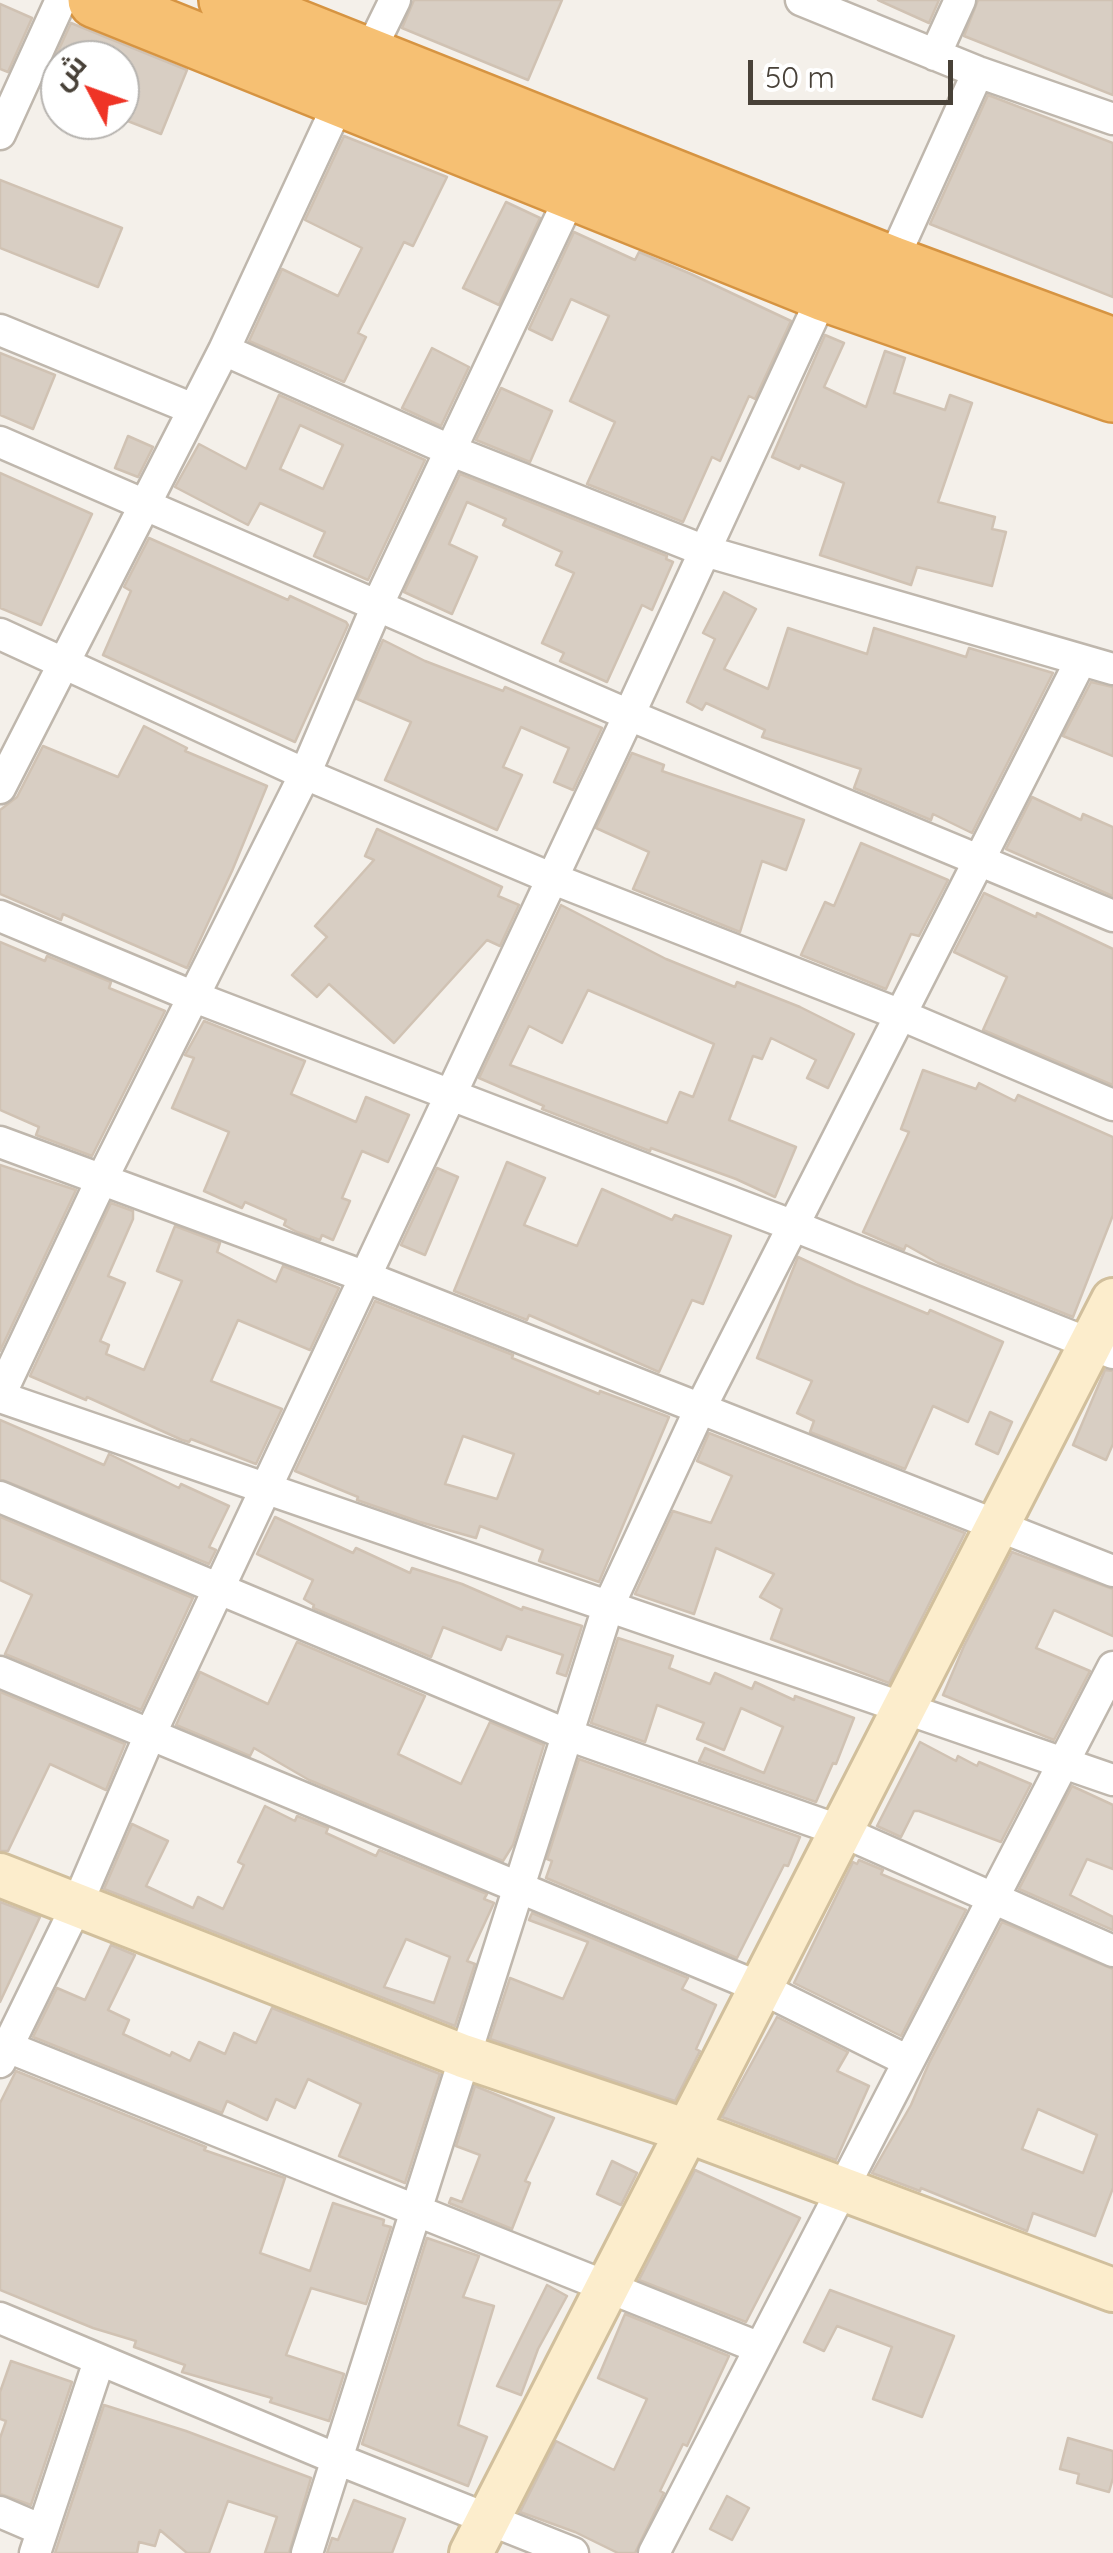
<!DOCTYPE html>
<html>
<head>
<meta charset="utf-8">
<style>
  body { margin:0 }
  #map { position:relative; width:1113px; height:2553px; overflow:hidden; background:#f4f0ea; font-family:Quicksand,Cairo,sans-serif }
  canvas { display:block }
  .north { position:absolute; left:40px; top:40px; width:100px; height:100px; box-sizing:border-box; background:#fff; border:2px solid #b6b3af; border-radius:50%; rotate:311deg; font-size:28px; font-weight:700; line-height:40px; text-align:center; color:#484138 }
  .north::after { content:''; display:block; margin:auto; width:35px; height:45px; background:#ef3426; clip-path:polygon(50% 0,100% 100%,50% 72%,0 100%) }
  .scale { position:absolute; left:748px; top:60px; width:205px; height:45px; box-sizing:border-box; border:5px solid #484138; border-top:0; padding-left:12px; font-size:30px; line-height:35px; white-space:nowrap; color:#484138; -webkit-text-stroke:8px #fff; paint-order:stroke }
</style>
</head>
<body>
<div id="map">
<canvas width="1113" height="2553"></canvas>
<div class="north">ش</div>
<div class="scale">50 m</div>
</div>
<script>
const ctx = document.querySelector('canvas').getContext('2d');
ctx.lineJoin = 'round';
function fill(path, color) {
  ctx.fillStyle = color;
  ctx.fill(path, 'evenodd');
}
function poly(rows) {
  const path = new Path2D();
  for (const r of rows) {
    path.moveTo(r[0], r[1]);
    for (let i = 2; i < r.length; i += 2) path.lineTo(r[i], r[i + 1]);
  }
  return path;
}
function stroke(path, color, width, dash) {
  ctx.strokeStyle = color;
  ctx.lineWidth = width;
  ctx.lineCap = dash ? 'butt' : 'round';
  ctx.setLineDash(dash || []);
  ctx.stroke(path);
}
const building = poly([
  [414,0,562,0,528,80,402,28,414,0],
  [878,0,939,0,929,23,878,0],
  [978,0,1113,0,1113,95,964,36,978,0],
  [0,4,32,18,8,72,0,69,0,4],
  [71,23,187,70,161,134,120,118,120,60,60,60,60,93,42,86,71,23],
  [988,95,1113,143,1113,297,930,224,988,95],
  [344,136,447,177,413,246,404,242,358,333,366,337,344,382,249,341,282,269,338,296,362,248,305,220,344,136],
  [0,180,122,228,98,287,0,248,0,180],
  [506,202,540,218,499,305,463,288,506,202],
  [574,232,635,260,639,252,691,274,791,321,755,399,749,396,720,461,712,457,683,522,587,484,615,422,570,401,609,316,571,299,552,340,529,329,574,232],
  [825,335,844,343,824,387,866,407,885,351,905,358,894,393,945,410,950,395,972,403,938,502,995,517,992,529,1006,532,992,586,917,567,911,585,820,555,844,483,801,465,799,469,772,457,825,335],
  [432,348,469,367,441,426,402,408,432,348],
  [0,353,55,375,33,429,0,415,0,353],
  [501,388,552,411,530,462,476,440,501,388],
  [279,395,425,460,368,580,314,556,325,532,260,503,248,525,175,487,199,444,246,469,279,395],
  [300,425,343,445,323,489,280,469,300,425],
  [128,436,153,447,138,477,115,468,128,436],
  [0,473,92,514,41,625,0,608,0,473],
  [460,474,667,556,666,559,673,562,652,610,642,605,607,682,560,661,564,653,542,643,574,573,556,565,562,552,503,525,506,519,467,502,449,544,477,557,452,614,404,592,460,474],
  [149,538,288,600,290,596,346,622,348,625,295,742,103,655,131,591,124,587,149,538],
  [724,592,756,609,724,669,768,689,788,628,867,654,874,628,966,657,969,648,1053,673,972,833,933,814,931,820,854,788,861,769,762,737,765,730,706,703,702,710,687,702,715,639,703,633,724,592],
  [383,640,425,661,503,691,505,687,602,728,573,790,554,782,569,748,521,727,503,767,522,775,497,830,385,780,411,722,357,699,383,640],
  [1091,682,1113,687,1113,756,1063,736,1091,682],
  [144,726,187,748,185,751,267,786,232,871,187,968,63,914,61,920,0,894,0,810,17,797,43,746,118,777,144,726],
  [632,753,664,765,662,771,804,820,786,870,762,861,740,932,633,889,649,852,596,828,632,753],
  [1032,797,1081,820,1083,814,1113,827,1113,896,1006,849,1032,797],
  [377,829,502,887,498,896,519,905,500,946,487,940,394,1043,329,984,317,997,292,975,327,937,315,926,374,860,365,856,377,829],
  [861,843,948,880,919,936,911,934,886,989,801,955,825,902,834,906,861,843],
  [984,893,1036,917,1037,913,1113,949,1113,1085,983,1030,1007,977,954,952,984,893],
  [561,905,666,959,735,987,737,982,800,1007,854,1034,828,1088,807,1078,816,1060,771,1038,762,1059,753,1056,729,1120,796,1147,775,1197,736,1179,651,1148,650,1151,542,1109,544,1106,479,1078,561,905],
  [588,990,714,1044,693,1097,680,1092,667,1123,510,1065,529,1026,562,1043,588,990],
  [0,942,45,961,47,956,111,982,109,988,165,1011,92,1156,36,1135,39,1127,0,1110,0,942],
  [204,1021,305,1061,291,1094,356,1122,366,1097,409,1115,388,1162,362,1151,342,1198,350,1201,333,1240,322,1235,320,1240,297,1232,284,1225,286,1220,245,1202,242,1208,204,1191,229,1132,172,1108,194,1058,185,1055,204,1021],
  [923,1070,976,1089,979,1083,1015,1101,1018,1095,1113,1137,1113,1215,1073,1317,938,1263,906,1245,904,1250,863,1232,909,1132,901,1129,923,1070],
  [507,1162,545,1178,524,1225,577,1246,602,1189,672,1220,675,1215,731,1236,703,1304,692,1300,659,1372,529,1315,527,1320,454,1291,507,1162],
  [0,1165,76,1190,0,1351,0,1165],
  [437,1168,458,1177,425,1255,401,1245,437,1168],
  [111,1203,133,1211,133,1219,108,1276,125,1283,100,1341,109,1345,106,1354,144,1370,182,1281,157,1271,175,1226,220,1243,217,1252,276,1282,283,1266,339,1288,310,1350,238,1320,211,1381,282,1409,256,1464,191,1439,189,1442,182,1440,87,1397,86,1400,30,1376,111,1203],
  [798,1257,856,1284,928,1314,930,1310,1003,1342,968,1422,933,1406,905,1469,810,1432,814,1421,797,1413,812,1381,757,1358,798,1257],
  [375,1301,513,1355,512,1358,599,1394,600,1391,669,1417,599,1582,539,1561,543,1550,480,1526,476,1538,420,1522,357,1500,358,1497,295,1471,375,1301],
  [463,1436,514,1454,497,1499,445,1484,463,1436],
  [1105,1370,1113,1371,1113,1444,1106,1460,1073,1445,1105,1370],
  [990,1412,1012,1422,998,1454,976,1444,990,1412],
  [0,1420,104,1465,109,1454,179,1488,181,1484,229,1506,209,1547,216,1550,209,1564,0,1479,0,1420],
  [709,1433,965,1533,889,1683,771,1639,782,1609,760,1597,774,1574,716,1548,694,1614,635,1594,673,1511,711,1523,732,1476,697,1461,709,1433],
  [0,1517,193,1598,141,1710,5,1654,32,1595,0,1580,0,1517],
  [275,1517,353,1553,356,1548,410,1573,412,1568,462,1584,522,1610,523,1607,582,1626,566,1676,557,1673,563,1655,507,1636,501,1650,443,1627,431,1657,313,1608,314,1605,304,1599,313,1580,257,1554,275,1517],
  [1012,1552,1113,1589,1113,1636,1054,1610,1036,1648,1090,1671,1054,1740,943,1695,964,1646,1012,1552],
  [618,1638,673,1656,669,1668,710,1684,715,1673,752,1689,755,1682,794,1700,795,1696,854,1718,836,1764,833,1763,816,1802,699,1761,705,1748,764,1773,783,1727,741,1708,724,1750,697,1739,704,1723,657,1705,645,1742,591,1723,618,1638],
  [297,1642,425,1696,398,1754,461,1784,490,1722,544,1745,513,1845,503,1861,309,1780,254,1748,250,1756,176,1725,200,1672,268,1704,297,1642],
  [0,1692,125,1744,106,1790,50,1764,8,1851,0,1851,0,1692],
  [920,1742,956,1761,958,1756,977,1766,979,1762,1031,1784,1001,1842,919,1811,914,1811,901,1837,877,1826,920,1742],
  [579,1759,800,1837,788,1866,784,1865,737,1958,546,1878,552,1861,547,1859,579,1759],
  [1072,1786,1113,1805,1113,1869,1087,1859,1070,1895,1113,1917,1113,1930,1019,1889,1072,1786],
  [265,1806,295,1821,297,1816,328,1828,326,1833,376,1856,379,1850,487,1894,484,1899,494,1903,467,1961,475,1964,455,2026,104,1889,132,1824,168,1841,146,1886,193,1908,198,1897,223,1909,244,1865,238,1862,265,1806],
  [406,1939,450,1957,434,2003,384,1987,406,1939],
  [859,1860,883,1870,881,1874,966,1910,901,2036,794,1983,853,1862,857,1864,859,1860],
  [0,1902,40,1917,0,2002,0,1902],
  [532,1913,688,1978,682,1989,716,2005,696,2049,700,2051,675,2101,490,2039,510,1978,563,1999,588,1942,529,1920,532,1913],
  [1002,1922,1113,1969,1113,2188,1095,2236,1033,2213,1027,2231,921,2188,920,2191,872,2173,911,2105,929,2063,1002,1922],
  [1038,2109,1097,2135,1083,2173,1022,2149,1038,2109],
  [111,1945,135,1955,108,2010,129,2020,123,2034,170,2056,172,2052,190,2061,199,2042,225,2054,234,2033,256,2043,272,2008,440,2074,405,2183,339,2156,361,2104,308,2079,295,2108,276,2099,267,2120,227,2101,222,2113,33,2037,57,1988,85,2000,111,1945],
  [777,2017,848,2052,837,2071,869,2086,836,2160,722,2117,777,2017],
  [16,2071,206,2147,204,2150,285,2178,260,2253,310,2271,333,2203,384,2220,383,2225,391,2227,366,2304,311,2288,286,2355,344,2374,329,2421,270,2402,272,2398,182,2372,185,2365,134,2347,136,2341,93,2328,0,2290,0,2103,16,2071],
  [475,2086,554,2118,525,2181,530,2183,512,2229,449,2203,451,2198,462,2202,480,2155,456,2146,475,2086],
  [612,2161,637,2173,621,2205,597,2194,612,2161],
  [695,2170,800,2218,746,2322,639,2280,695,2170],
  [427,2238,479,2256,463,2297,494,2306,458,2425,487,2437,468,2486,362,2444,427,2238],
  [547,2285,567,2296,538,2349,521,2395,497,2386,547,2285],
  [830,2290,954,2336,922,2417,873,2399,892,2347,837,2326,824,2351,804,2342,830,2290],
  [625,2314,729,2356,687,2446,683,2444,660,2491,664,2493,635,2553,618,2553,575,2532,520,2512,556,2441,614,2470,647,2399,598,2378,625,2314],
  [11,2361,72,2382,31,2505,0,2494,0,2438,6,2421,0,2419,0,2392,11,2361],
  [104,2405,186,2431,311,2478,289,2553,265,2553,277,2517,228,2501,209,2553,187,2553,160,2530,155,2546,139,2542,137,2553,55,2553,104,2405],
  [1068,2438,1113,2451,1113,2478,1109,2492,1077,2483,1079,2474,1060,2469,1068,2438],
  [727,2496,749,2508,732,2540,710,2529,727,2496],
  [354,2500,405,2519,392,2553,327,2553,332,2538,338,2540,354,2500]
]);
const street = poly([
  [801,0,978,72,1113,119],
  [368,55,395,0],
  [935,55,960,0],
  [0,134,61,0],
  [891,264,978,72],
  [0,330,193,409],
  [224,350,452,451,705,551,1113,669],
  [0,442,629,715,1113,916],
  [0,634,305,774,551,878,901,1015,1113,1105],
  [0,788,224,350,341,98],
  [0,916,192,996,794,1226,1113,1353],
  [0,1142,366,1277,1113,1571],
  [0,1395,101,1181,305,774,377,606,572,193],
  [0,1397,1113,1780],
  [0,1497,568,1735,841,1831,1113,1951],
  [0,1672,761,1988,908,2061],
  [0,2044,760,2348],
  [0,2062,76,1907,149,1737,629,715,824,293],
  [0,2318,337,2459,573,2553],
  [0,2512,42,2530],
  [35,2553,99,2361],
  [307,2553,608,1607,700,1409,1081,660],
  [654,2553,1113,1667]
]);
const secondary = poly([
  [0,1875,463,2056,687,2131,1113,2290],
  [471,2553,1113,1300]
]);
const highway = poly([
  [96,0,824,293,1113,394],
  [227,0,891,264,1113,346]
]);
fill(building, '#d8cec3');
stroke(building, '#d0c2b3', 2.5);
stroke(street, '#bfb7ad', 35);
stroke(secondary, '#d1bf9c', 48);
stroke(highway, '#d69442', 60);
stroke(street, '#fff', 30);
stroke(secondary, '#fcedcc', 42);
stroke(highway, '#f6c073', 55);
</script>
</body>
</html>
